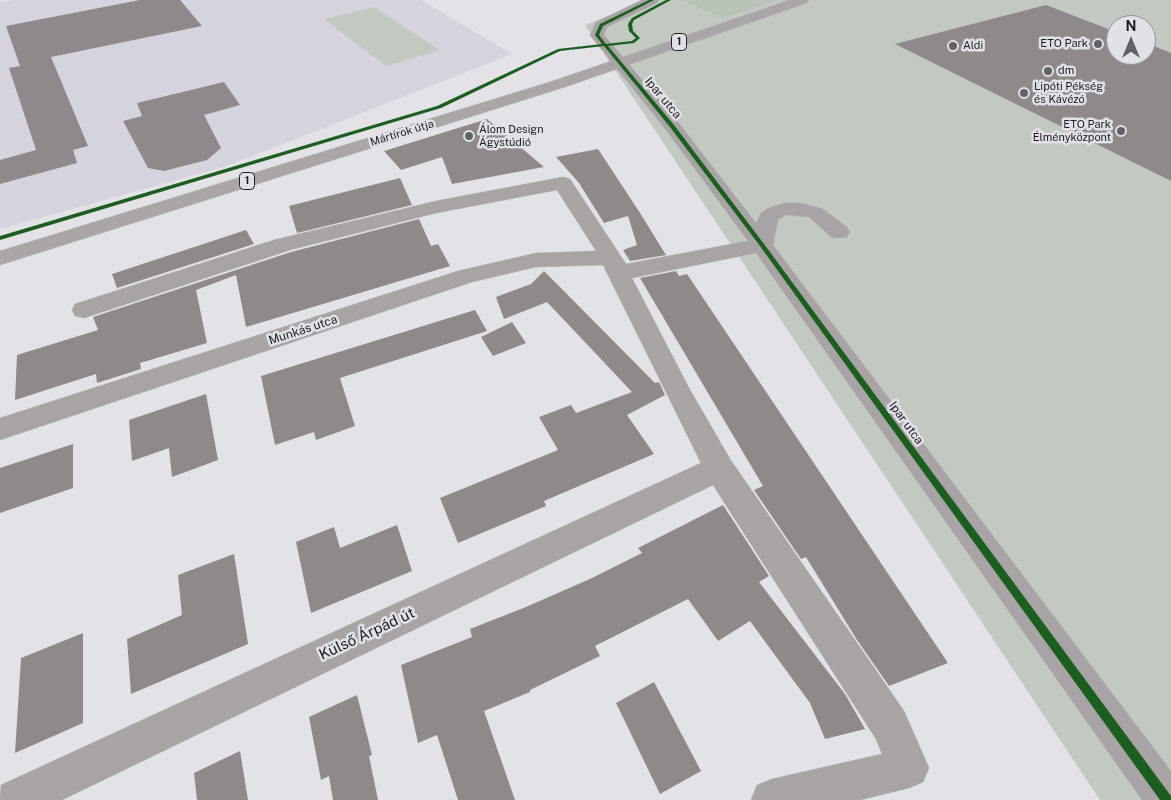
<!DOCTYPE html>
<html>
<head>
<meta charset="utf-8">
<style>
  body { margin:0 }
  #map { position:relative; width:1171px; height:800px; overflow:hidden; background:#e3e2e7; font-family:"Public Sans",sans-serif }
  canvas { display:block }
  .north { position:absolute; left:1106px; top:15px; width:50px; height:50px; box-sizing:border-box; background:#e2e1e8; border:1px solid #939298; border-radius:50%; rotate:0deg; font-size:14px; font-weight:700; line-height:20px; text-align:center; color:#1d1c1f }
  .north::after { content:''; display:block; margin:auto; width:18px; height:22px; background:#626165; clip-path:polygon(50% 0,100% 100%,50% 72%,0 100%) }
</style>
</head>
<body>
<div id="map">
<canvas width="1171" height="800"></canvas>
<div class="north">N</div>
</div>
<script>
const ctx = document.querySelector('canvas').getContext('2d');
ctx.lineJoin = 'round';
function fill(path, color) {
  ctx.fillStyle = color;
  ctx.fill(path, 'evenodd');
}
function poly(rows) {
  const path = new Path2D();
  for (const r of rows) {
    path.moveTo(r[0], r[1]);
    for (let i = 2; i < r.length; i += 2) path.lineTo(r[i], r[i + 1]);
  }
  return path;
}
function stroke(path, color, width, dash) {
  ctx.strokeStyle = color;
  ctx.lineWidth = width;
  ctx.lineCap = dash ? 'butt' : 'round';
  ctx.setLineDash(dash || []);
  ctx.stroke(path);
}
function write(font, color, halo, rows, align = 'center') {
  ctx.font = font + ' "Public Sans",sans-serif';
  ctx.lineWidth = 5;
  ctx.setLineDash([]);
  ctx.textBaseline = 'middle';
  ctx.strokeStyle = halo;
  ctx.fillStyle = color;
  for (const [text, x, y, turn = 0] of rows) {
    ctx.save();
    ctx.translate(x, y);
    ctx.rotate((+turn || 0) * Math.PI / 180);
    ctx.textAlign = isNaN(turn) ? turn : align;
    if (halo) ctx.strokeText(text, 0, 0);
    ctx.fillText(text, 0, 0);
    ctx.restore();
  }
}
const built = poly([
  [14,0,421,0,512,54,227,166,0,229,0,2]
]);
const green = poly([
  [649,0,681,0,723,19,779,0,1171,0,1171,800,1100,800,585,25],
  [1116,25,1146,25,1146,55,1116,55],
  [375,7,389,17,440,50,386,66,324,19]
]);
const forest = poly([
  [681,0,779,0,723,19]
]);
const building = poly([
  [140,0,180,0,202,26,51,57,88,146,73,150,77,163,0,184,0,160,36,150,9,68,20,66,6,26],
  [1046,5,1116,32,1116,55,1146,55,1146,43,1171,53,1171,181,895,44],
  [224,82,240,105,204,115,221,148,207,160,164,171,148,168,123,121,142,116,137,103],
  [487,119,544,167,452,184,442,157,401,170,384,151],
  [598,149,640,213,666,255,630,261,623,250,637,245,628,216,604,223,579,183,556,157],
  [400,178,412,205,297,233,289,206],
  [419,219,431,246,438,244,450,266,246,327,236,275,196,290,207,343,140,363,141,369,97,383,96,374,15,400,17,355,98,330,93,317,291,252],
  [246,230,254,244,117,288,112,274],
  [544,271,655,383,659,382,665,395,627,415,654,454,544,501,546,506,458,543,440,498,558,450,539,417,571,405,576,413,632,392,547,302,504,319,496,297,531,284],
  [676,271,679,276,687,274,948,663,889,686,857,640,806,557,801,559,754,490,763,486,640,278],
  [475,310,487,331,340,378,355,426,316,440,314,432,275,445,261,376],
  [512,322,526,343,493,356,481,337],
  [206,394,218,460,172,477,169,448,132,461,129,420],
  [73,444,73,488,0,513,0,468],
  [723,505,769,576,759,582,845,694,865,729,825,739,810,703,750,621,718,641,688,599,595,646,600,656,530,690,530,692,484,711,515,800,458,800,437,735,418,743,401,665,472,637,470,629,526,607,592,578,642,553,638,548],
  [397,525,412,571,311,613,296,542,334,527,340,548],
  [234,554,248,644,131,694,127,639,182,615,178,575],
  [83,633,83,723,15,753,21,658],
  [654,682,701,771,660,794,616,703],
  [357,695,372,755,369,756,378,800,333,800,329,776,321,780,309,717],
  [240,751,248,800,197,800,194,773]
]);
const minor = poly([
  [642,0,659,0,657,3,607,27,604,35,678,122,756,223,761,213,768,208,785,203,802,203,823,209,847,227,850,232,847,237,839,238,831,237,809,217,786,215,778,220,773,245,1171,771,1171,800,1142,800,756,253,632,278,689,388,730,459,904,711,929,768,923,782,909,788,860,800,751,800,757,785,772,779,882,754,876,739,713,485,62,800,0,800,1,785,701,463,603,265,536,267,472,282,0,440,0,418,458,271,536,253,596,251,557,190,436,213,290,250,84,318,75,316,72,310,75,304,274,240,436,201,563,177,570,179,626,264,748,241,666,130,590,35,596,22,642,0]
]);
const major = poly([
  [789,0,809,0,807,3,565,87,0,265,0,251,553,81,789,0]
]);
const cycleway = poly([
  [649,0,654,0,603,26,599,35,606,44,632,41,636,38,629,31,628,24,632,18,666,0,671,0,634,20,632,24,633,31,640,38,634,43,608,46,674,125,764,244,1171,796,1171,800,1160,800,760,246,670,127,604,46,560,51,441,108,0,240,0,236,437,106,558,49,602,44,595,35,600,24,649,0]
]);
const markers = [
  [1098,44,5,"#626165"],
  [953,46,5,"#626165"],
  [1048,71,5,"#626165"],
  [1024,93,5,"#626165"],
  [1121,131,5,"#626165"],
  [469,136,5,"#626165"]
];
const shields = [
  [679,42,15],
  [247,181,15]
];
const shieldNames = [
  ["1",679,42],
  ["1",247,181]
];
const farPoinames = [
  ["ETO Park",1088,44,"right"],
  ["Aldi",963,46],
  ["dm",1058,71],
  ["Lipóti Pékség",1034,87],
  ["és Kávézó",1034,100],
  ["ETO Park",1111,125,"right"],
  ["Élményközpont",1111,138,"right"],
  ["Álom Design",479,130],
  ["Ágystúdió",479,143]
];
const farStreetnames = [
  ["Mártírok útja",402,133,-17]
];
const streetNames = [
  ["Ipar utca",663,98,50],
  ["Munkás utca",303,330,-18],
  ["Ipar utca",906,423,54]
];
const nearStreetnames = [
  ["Külső Árpád út",367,634,-25]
];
fill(built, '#d5d3dd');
fill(green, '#c2c9c1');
fill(forest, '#b9c2b6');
fill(building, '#8f898b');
stroke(minor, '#c0bfc2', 1);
stroke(major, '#c0bfc2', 1);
fill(minor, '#a8a3a4');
fill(major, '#aaa6a7');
fill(cycleway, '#1b5e20');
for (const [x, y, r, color] of markers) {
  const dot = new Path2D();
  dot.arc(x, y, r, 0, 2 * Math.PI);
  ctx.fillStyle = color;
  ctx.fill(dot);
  stroke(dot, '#e2e1e8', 2);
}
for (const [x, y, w] of shields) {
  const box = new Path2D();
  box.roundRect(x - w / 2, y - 8.5, w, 17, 4);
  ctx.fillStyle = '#e2e1e8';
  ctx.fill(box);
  stroke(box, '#1d1c1f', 1);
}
write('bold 11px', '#1d1c1f', null, shieldNames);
write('11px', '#1d1c1f', '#e2e1e8', farPoinames, 'left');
write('11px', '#1d1c1f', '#e2e1e8', farStreetnames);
write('12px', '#1d1c1f', '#e2e1e8', streetNames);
write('15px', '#1d1c1f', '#e2e1e8', nearStreetnames);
</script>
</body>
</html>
